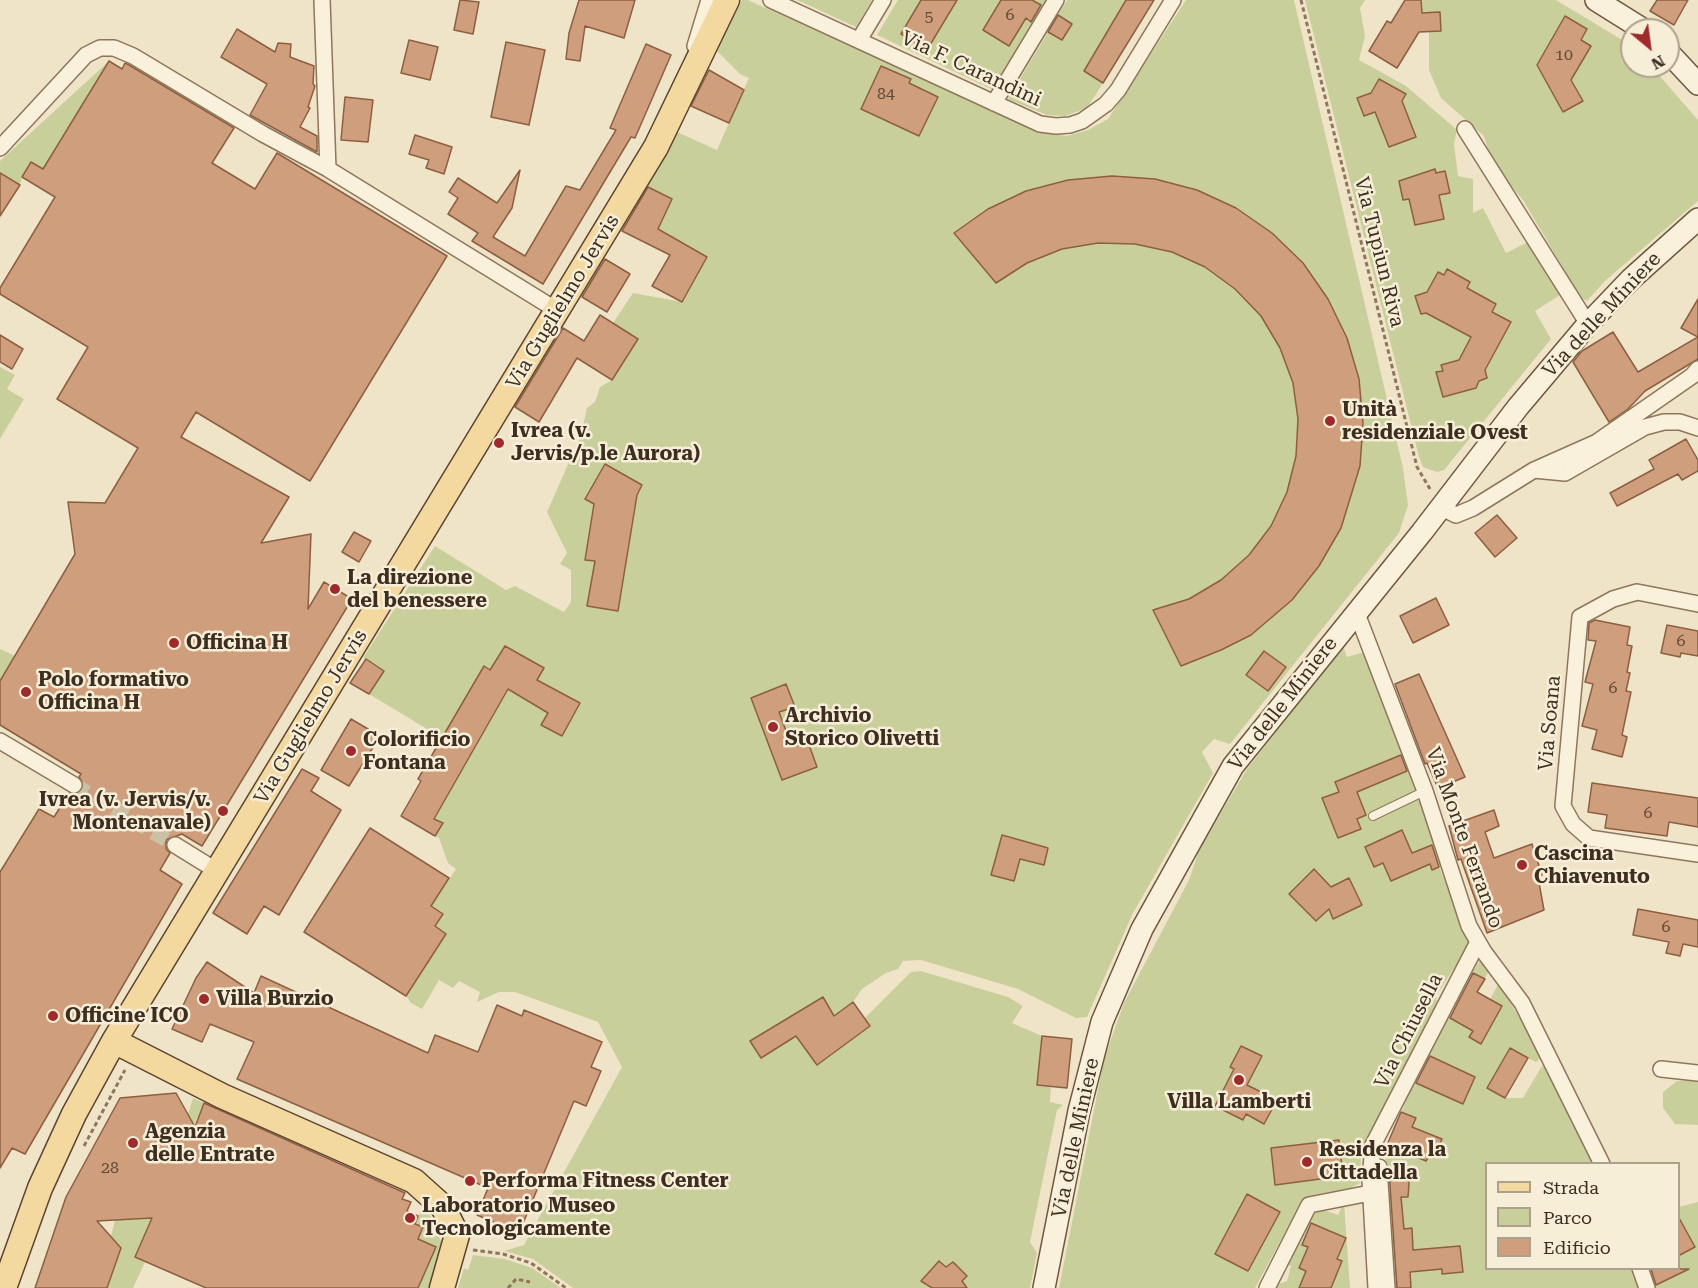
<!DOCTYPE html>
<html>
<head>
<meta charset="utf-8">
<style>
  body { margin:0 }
  #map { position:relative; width:1698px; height:1288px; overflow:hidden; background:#f0e4c8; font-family:"Roboto Serif",serif }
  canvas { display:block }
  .legend { position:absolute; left:1485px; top:1162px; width:195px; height:108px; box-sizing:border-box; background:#f7eed8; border:2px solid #ada18e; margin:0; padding:8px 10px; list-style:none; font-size:18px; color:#3d2e20 }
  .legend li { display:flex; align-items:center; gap:12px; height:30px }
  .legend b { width:30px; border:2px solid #ada18e }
  .north { position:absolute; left:1620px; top:18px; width:60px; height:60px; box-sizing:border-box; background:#f7eed8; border:2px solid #ada18e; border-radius:50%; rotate:151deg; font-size:16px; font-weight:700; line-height:24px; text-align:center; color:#3d2e20 }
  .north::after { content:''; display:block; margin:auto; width:21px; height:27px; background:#9e2a2b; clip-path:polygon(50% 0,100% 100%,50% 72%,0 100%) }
</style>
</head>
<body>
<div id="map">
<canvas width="1698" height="1288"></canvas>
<ul class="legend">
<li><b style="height:8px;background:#f3d9a0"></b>Strada</li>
<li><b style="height:16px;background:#c9cf9b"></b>Parco</li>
<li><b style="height:16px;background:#cf9f7d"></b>Edificio</li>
</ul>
<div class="north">N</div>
</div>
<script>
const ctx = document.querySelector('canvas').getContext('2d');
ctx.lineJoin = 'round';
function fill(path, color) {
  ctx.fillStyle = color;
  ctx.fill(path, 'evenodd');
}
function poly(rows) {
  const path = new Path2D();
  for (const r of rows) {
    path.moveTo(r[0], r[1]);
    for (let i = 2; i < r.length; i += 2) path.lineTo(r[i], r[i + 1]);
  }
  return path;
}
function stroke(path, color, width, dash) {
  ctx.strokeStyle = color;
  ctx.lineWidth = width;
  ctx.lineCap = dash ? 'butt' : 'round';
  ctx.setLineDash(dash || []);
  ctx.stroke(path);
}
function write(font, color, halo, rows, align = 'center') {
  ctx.font = font + ' "Roboto Serif",serif';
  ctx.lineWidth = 5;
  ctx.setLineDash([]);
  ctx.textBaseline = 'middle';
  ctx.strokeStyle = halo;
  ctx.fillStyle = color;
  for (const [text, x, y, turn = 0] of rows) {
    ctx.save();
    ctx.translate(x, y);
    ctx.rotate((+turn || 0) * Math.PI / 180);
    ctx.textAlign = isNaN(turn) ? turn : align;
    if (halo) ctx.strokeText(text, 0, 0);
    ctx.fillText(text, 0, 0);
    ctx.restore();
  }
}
const green = poly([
  [742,0,748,0,1040,132,1067,136,1088,130,1108,119,1186,0,1294,0,1403,468,1408,505,1399,533,1230,744,1214,739,1202,752,1213,773,1133,913,1087,1017,1076,1018,1018,989,921,960,903,961,898,969,886,973,862,989,853,1002,865,1018,911,972,921,971,1008,997,1023,1006,1012,1023,1042,1036,1037,1085,1051,1086,1050,1102,1063,1105,1057,1110,1030,1242,1037,1253,1030,1288,573,1288,533,1259,504,1251,524,1245,622,1067,598,1022,515,992,499,992,477,1002,480,992,459,981,453,988,439,980,422,1009,411,1003,406,996,446,934,435,926,443,914,431,906,456,869,448,863,439,838,435,836,442,824,434,819,508,689,525,700,544,668,505,646,490,670,484,667,442,738,369,694,384,671,363,658,435,546,506,590,515,586,564,612,571,602,571,570,560,564,567,553,547,512,581,435,587,408,595,402,600,387,612,380,613,323,633,293,682,302,707,257,679,241,670,256,650,245,672,199,646,186,677,132,717,150,749,78,740,74,717,51],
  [797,0,872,0,856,27],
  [898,0,1048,0,993,90,877,35],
  [1067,0,1126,0,1084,71,1103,83,1087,108,1065,116,1047,115,1008,99,1048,32,1062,40,1072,24,1058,15],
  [1305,0,1365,0,1360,8,1365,36,1359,60,1406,86,1457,130,1454,144,1458,176,1473,179,1473,213,1483,208,1506,253,1528,242,1560,295,1535,311,1551,339,1444,470,1437,472,1423,467,1419,457],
  [1421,0,1556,0,1629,44,1632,48,1632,66,1651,66,1698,120,1698,201,1606,280,1587,301,1581,298,1523,200,1492,163,1484,136,1441,98,1429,70,1429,31,1441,30,1440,12,1422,13],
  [109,61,43,169,22,177,20,185,0,173,0,161],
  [0,367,15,375,7,389,24,399,0,439],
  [1343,646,1347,657,1364,652,1446,865,1439,867,1470,939,1470,944,1436,996,1437,1003,1368,1143,1361,1148,1360,1183,1351,1188,1313,1195,1300,1205,1255,1288,1059,1288,1104,1059,1124,1003,1189,880,1199,850,1247,769],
  [0,649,15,656,0,681],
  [1482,956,1490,969,1460,1023,1473,1030,1499,983,1542,1057,1536,1062,1528,1058,1505,1098,1523,1098,1542,1066,1550,1070,1594,1163,1486,1164,1486,1268,1634,1269,1641,1288,1389,1288,1384,1172,1387,1145,1426,1055],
  [1677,1081,1698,1081,1698,1125,1675,1124,1663,1108,1663,1092],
  [193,1098,204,1103,135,1256,145,1262,133,1288,107,1288,121,1248,111,1236,115,1220,188,1114],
  [1344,1202,1350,1288,1274,1288,1273,1286,1287,1281,1291,1266,1282,1262,1313,1206,1338,1215],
  [1698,1202,1698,1288,1656,1288,1646,1269,1678,1268,1679,1207],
  [423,1206,431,1217,443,1246,430,1288,418,1288,418,1239,423,1228,415,1224],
  [473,1255,505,1259,532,1268,561,1288,458,1288,464,1268,468,1270]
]);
const building = poly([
  [460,0,479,2,473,34,454,30,460,0],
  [579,0,635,0,624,38,585,26,580,61,566,59,569,33,579,0],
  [921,0,957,0,927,50,901,34,921,0],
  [1001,0,1032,0,1041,5,1031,22,1026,18,1009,46,983,30,1001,0],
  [1126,0,1154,0,1103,83,1084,71,1126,0],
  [1405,0,1421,0,1422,13,1440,12,1441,31,1419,32,1397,68,1369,51,1387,21,1391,23,1405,0],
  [1657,0,1688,0,1674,25,1650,11,1657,0],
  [1058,15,1072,24,1062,40,1048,32,1058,15],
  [1565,16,1587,29,1581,40,1591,46,1571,80,1583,101,1563,112,1537,65,1565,16],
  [237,29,275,52,278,43,291,44,290,57,314,66,313,84,315,86,308,107,310,108,300,127,317,136,317,152,250,115,267,84,221,57,237,29],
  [409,40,438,47,430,80,401,73,409,40],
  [506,42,545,50,529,125,491,117,506,42],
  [646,44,671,55,635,138,631,137,543,284,472,241,478,233,448,214,458,198,449,192,458,178,497,203,520,170,512,208,493,237,525,256,566,186,580,190,616,130,610,128,646,44],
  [109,61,122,69,125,63,129,65,234,128,212,163,255,189,277,153,447,256,310,481,196,412,181,437,289,497,261,543,311,534,308,609,324,582,352,599,202,846,182,834,166,840,166,849,170,853,160,870,182,884,25,1154,12,1148,0,1168,0,872,39,809,54,817,69,793,79,793,84,785,79,777,81,774,0,725,0,681,75,554,68,502,105,503,138,448,57,399,88,347,0,294,0,288,55,197,22,177,31,162,43,169,109,61],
  [881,66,911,79,909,83,938,97,919,136,861,109,881,66],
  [709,70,744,90,729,123,691,106,709,70],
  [1379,79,1406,94,1402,101,1416,137,1389,147,1375,112,1364,116,1357,98,1371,93,1379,79],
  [345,97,373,100,368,142,341,140,345,97],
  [415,135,452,147,444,174,426,168,429,160,409,154,415,135],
  [1435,169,1436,173,1445,171,1450,193,1439,195,1444,219,1415,225,1409,199,1403,200,1399,181,1435,169],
  [0,173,20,185,0,216,0,173],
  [1112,176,1155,179,1197,190,1236,208,1272,233,1303,263,1328,299,1347,338,1359,379,1363,423,1360,466,1341,528,1319,566,1292,600,1251,635,1221,650,1181,666,1153,610,1189,599,1221,580,1249,555,1271,526,1287,492,1296,456,1298,419,1293,383,1280,348,1261,316,1235,289,1205,267,1172,252,1135,244,1098,243,1062,249,1027,263,996,283,954,233,988,209,1026,191,1068,180,1112,176],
  [648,187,672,199,658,229,707,257,682,302,652,286,670,255,622,231,648,187],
  [605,259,630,274,607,312,582,297,605,259],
  [1447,269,1470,282,1467,288,1496,304,1492,312,1511,322,1485,370,1487,378,1479,381,1476,388,1443,397,1436,372,1443,371,1441,365,1459,360,1471,337,1426,313,1421,314,1415,296,1427,292,1438,272,1444,275,1447,269],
  [1698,299,1698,359,1645,391,1628,409,1609,422,1573,362,1582,351,1613,332,1638,372,1698,337,1681,328,1698,299],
  [600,315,638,339,612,380,577,358,539,422,515,407,563,328,584,341,600,315],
  [0,335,23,349,12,369,0,362,0,335],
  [1686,439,1698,460,1698,471,1682,480,1678,474,1617,506,1610,493,1654,469,1649,460,1686,439],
  [605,464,642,485,637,495,618,611,587,606,595,561,585,560,594,504,585,499,605,464],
  [1497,515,1517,538,1495,557,1475,533,1497,515],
  [354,532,371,541,359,562,342,552,354,532],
  [1436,598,1449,625,1413,643,1400,616,1436,598],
  [1595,620,1630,627,1627,645,1632,646,1627,672,1630,673,1626,691,1631,692,1622,735,1627,737,1622,757,1592,749,1597,730,1582,726,1593,684,1585,682,1596,641,1588,640,1589,623,1595,620],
  [1667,625,1698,631,1698,656,1681,653,1680,657,1661,653,1667,625],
  [505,646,544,668,537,680,580,703,562,736,541,725,548,713,508,689,434,819,443,823,435,836,401,816,421,781,418,779,484,666,490,670,505,646],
  [1264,651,1286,667,1268,691,1246,675,1264,651],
  [366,659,384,671,369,694,350,683,366,659],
  [1419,674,1465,777,1438,788,1427,763,1425,764,1395,684,1419,674],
  [786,684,795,707,779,712,792,747,808,742,817,767,782,780,751,698,786,684],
  [351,719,380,736,349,786,321,770,351,719],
  [1401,755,1407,771,1357,792,1366,815,1357,819,1361,829,1338,838,1322,798,1339,792,1335,782,1401,755],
  [302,769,319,778,311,791,341,810,279,915,264,906,247,934,213,913,302,769],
  [1592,783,1698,798,1698,827,1669,822,1667,836,1605,828,1607,815,1588,812,1592,783],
  [1494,810,1499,826,1485,832,1494,858,1532,844,1542,875,1538,877,1544,910,1487,933,1461,859,1458,860,1449,826,1494,810],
  [370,828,449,878,431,906,443,914,435,926,446,934,406,996,304,932,370,828],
  [1402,830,1412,853,1432,845,1439,867,1432,870,1430,864,1391,881,1383,863,1374,867,1365,847,1402,830],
  [1002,835,1048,848,1044,865,1020,859,1014,881,991,875,1002,835],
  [1314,869,1331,887,1349,878,1362,905,1333,919,1329,909,1316,921,1289,894,1314,869],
  [1638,909,1698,920,1698,947,1683,944,1680,956,1666,953,1669,942,1633,935,1638,909],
  [207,962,254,993,261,976,428,1053,435,1035,478,1052,497,1005,522,1016,524,1010,602,1042,591,1067,601,1071,586,1106,574,1101,519,1233,477,1215,488,1188,237,1079,254,1042,210,1024,202,1042,172,1029,196,978,207,962],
  [1473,973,1485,979,1477,992,1502,1006,1481,1044,1469,1037,1473,1031,1450,1018,1473,973],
  [823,997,834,1016,853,1002,870,1026,817,1065,796,1036,761,1058,750,1041,823,997],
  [1042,1036,1072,1039,1067,1088,1037,1085,1042,1036],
  [1241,1046,1262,1056,1247,1085,1277,1100,1264,1124,1246,1114,1243,1120,1215,1106,1234,1069,1230,1067,1241,1046],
  [1510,1048,1528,1058,1505,1098,1487,1088,1510,1048],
  [1430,1056,1475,1077,1463,1104,1416,1083,1430,1056],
  [176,1093,195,1127,204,1103,405,1193,402,1199,411,1202,407,1211,418,1216,415,1224,423,1227,418,1239,436,1247,418,1288,206,1288,135,1257,152,1218,97,1221,121,1248,107,1288,35,1288,66,1197,120,1098,176,1093],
  [1401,1112,1416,1118,1412,1127,1442,1139,1434,1158,1429,1156,1426,1161,1387,1145,1401,1112],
  [1339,1140,1343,1176,1275,1185,1271,1148,1339,1140],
  [1410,1170,1408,1197,1401,1197,1404,1229,1412,1228,1413,1250,1460,1246,1463,1272,1442,1274,1442,1269,1410,1272,1411,1288,1397,1288,1389,1171,1410,1170],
  [1247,1194,1280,1212,1248,1271,1215,1254,1247,1194],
  [1678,1216,1695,1247,1678,1256,1678,1216],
  [1311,1223,1346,1238,1337,1259,1342,1261,1331,1288,1299,1288,1306,1271,1299,1268,1308,1247,1302,1245,1311,1223],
  [939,1261,946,1267,953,1262,967,1276,962,1281,967,1288,932,1288,921,1281,939,1261],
  [1651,1269,1689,1269,1656,1285,1651,1269]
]);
const streetTunnel = poly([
  [74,785,175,845]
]);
const path = poly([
  [1301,0,1417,467,1430,489],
  [84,1146,125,1070],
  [473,1250,503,1254,531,1263,566,1288],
  [508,1288,516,1279,530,1282]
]);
const lane = poly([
  [1373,816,1425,791]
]);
const street = poly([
  [322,0,328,169],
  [771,0,1040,124,1056,126,1070,125,1082,121,1106,104,1118,90,1173,0],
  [859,40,883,0],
  [695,46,709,0],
  [994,103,1056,0],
  [1465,129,1588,324],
  [0,148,86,55,100,48,114,48,133,56,263,134,328,169,558,311],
  [1534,470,1565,473,1645,427,1664,422,1680,422,1698,428],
  [1440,507,1456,515,1473,508,1534,470,1597,442,1692,376,1698,369],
  [1698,604,1637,592,1613,599,1580,617,1563,806,1573,824,1589,838,1698,854],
  [1356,611,1425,791,1469,926,1484,952,1522,1003,1602,1164],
  [0,741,74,785],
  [175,845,217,871],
  [1661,1069,1698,1073],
  [1379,1167,1387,1288],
  [1640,1268,1647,1288],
  [1267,1288,1309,1205,1370,1193],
  [1376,1288,1370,1180,1373,1145,1478,942]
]);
const secondary = poly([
  [1596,0,1644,30],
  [1668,52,1698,84],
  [1044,1288,1079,1111,1102,1022,1142,929,1233,766,1422,532,1518,407,1588,324,1631,279,1698,219]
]);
const primary = poly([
  [114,1041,222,1096,414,1181,443,1207,457,1235,442,1288],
  [4,1288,40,1188,74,1114,114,1041,656,147,727,0]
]);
const markers = [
  [1330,421,6,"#9e2a2b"],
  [499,443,6,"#9e2a2b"],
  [335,589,6,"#9e2a2b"],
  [174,643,6,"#9e2a2b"],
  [26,692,6,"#9e2a2b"],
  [773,727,6,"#9e2a2b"],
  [351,751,6,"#9e2a2b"],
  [223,811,6,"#9e2a2b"],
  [1522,865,6,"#9e2a2b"],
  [204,999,6,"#9e2a2b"],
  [53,1016,6,"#9e2a2b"],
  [1239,1080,6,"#9e2a2b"],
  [133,1143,6,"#9e2a2b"],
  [1307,1162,6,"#9e2a2b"],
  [470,1181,6,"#9e2a2b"],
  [410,1218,6,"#9e2a2b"]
];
const numberNames = [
  ["6",1010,15],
  ["5",929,17],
  ["10",1564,55],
  ["84",886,94],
  ["6",1681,641],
  ["6",1613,688],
  ["6",1648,813],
  ["6",1666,927],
  ["28",110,1168]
];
const streetNames = [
  ["Via F. Carandini",971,69,25],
  ["Via Tupiun Riva",1379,252,76],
  ["Via Guglielmo Jervis",563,302,-59],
  ["Via delle Miniere",1602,315,-47],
  ["Via delle Miniere",1283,704,-52],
  ["Via Guglielmo Jervis",311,717,-59],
  ["Via Soana",1550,723,-85],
  ["Via Monte Ferrando",1464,838,70],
  ["Via Chiusella",1409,1031,-63],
  ["Via delle Miniere",1076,1138,-78]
];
const poiNames = [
  ["Unità",1342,410],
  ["residenziale Ovest",1342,433],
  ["Ivrea (v.",511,431],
  ["Jervis/p.le Aurora)",511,454],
  ["La direzione",347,578],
  ["del benessere",347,601],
  ["Officina H",186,643],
  ["Polo formativo",38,680],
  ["Officina H",38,703],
  ["Archivio",785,716],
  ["Storico Olivetti",785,739],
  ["Colorificio",363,740],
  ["Fontana",363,763],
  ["Ivrea (v. Jervis/v.",211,800,"right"],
  ["Montenavale)",211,823,"right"],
  ["Cascina",1534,854],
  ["Chiavenuto",1534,877],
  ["Villa Burzio",216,999],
  ["Officine ICO",65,1016],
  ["Villa Lamberti",1239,1102,"center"],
  ["Agenzia",145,1132],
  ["delle Entrate",145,1155],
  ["Residenza la",1319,1150],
  ["Cittadella",1319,1173],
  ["Performa Fitness Center",482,1181],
  ["Laboratorio Museo",422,1206],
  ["Tecnologicamente",422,1229]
];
fill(green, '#c9cf9b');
fill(building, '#cf9f7d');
stroke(building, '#8d5f41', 1.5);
stroke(streetTunnel, '#ccc0a6', 15, [15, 8]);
stroke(lane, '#8d765c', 10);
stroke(street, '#8d765c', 18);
stroke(secondary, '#6f573f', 24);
stroke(primary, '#5b4430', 27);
stroke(path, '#8d765c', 3, [4.5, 3]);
stroke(lane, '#faf1dc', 8);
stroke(street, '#faf1dc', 15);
stroke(secondary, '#faf1dc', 21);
stroke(primary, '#f3d9a0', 24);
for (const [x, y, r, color] of markers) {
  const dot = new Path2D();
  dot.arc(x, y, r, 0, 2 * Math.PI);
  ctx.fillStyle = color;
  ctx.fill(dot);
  stroke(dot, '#f7eed8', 2);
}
write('16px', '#624a37', null, numberNames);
write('20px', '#3d2e20', '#f7eed8', streetNames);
write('bold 20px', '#3d2e20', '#f7eed8', poiNames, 'left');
</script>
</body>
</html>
